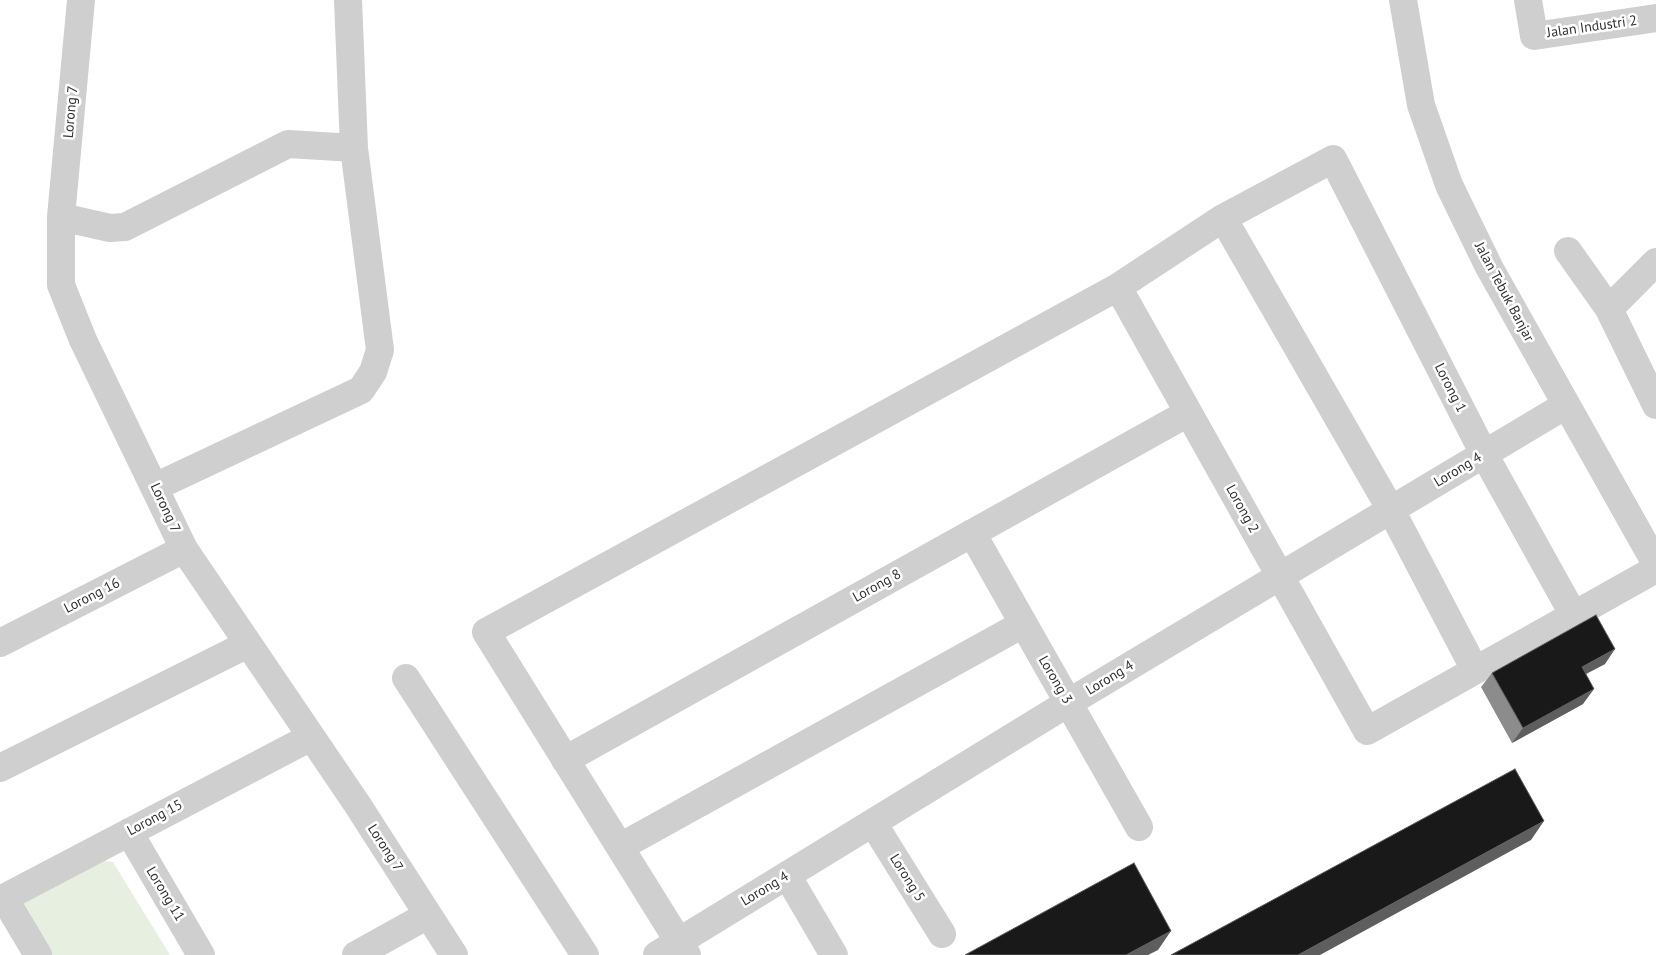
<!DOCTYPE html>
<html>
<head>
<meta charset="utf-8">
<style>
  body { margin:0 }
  canvas { display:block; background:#fff }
</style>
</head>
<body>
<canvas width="1656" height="955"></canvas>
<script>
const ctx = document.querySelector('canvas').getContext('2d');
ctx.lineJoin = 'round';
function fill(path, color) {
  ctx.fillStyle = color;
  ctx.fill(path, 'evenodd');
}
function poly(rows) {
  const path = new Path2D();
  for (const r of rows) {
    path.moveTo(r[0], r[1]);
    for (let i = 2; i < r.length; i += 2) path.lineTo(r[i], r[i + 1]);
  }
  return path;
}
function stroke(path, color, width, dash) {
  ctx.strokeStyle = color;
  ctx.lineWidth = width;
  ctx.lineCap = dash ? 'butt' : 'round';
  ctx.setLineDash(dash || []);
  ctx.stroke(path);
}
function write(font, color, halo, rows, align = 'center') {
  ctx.font = font + ' "PT Sans",sans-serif';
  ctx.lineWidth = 5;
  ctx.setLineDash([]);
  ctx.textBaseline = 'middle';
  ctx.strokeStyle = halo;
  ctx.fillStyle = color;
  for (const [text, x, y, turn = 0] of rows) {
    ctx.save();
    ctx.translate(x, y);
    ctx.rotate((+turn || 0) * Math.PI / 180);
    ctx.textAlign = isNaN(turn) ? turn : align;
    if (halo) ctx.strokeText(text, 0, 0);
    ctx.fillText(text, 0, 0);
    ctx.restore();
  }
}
const green = poly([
  [95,860,113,862,170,955,47,955,22,902]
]);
const minor = poly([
  [81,0,61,217,61,285,83,340,184,549,357,804,454,955],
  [1403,0,1421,105,1449,185,1489,267,1656,564],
  [1528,0,1534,36,1656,18],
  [61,217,110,228,125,227,288,144,354,148],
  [1223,218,1391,510,1475,670],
  [1568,251,1609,309,1656,405],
  [1118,287,1367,731,1656,569],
  [1609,309,1656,262],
  [155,487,361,390,373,372,380,350,354,148,348,0],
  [972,533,1139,827],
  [0,643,184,549],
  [406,678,585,955],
  [565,760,1188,413],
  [0,768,248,644],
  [873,823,942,934],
  [129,832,201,955],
  [620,847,1023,624],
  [787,875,834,955],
  [4,898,38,955],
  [0,900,311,737],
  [356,955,428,915],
  [657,955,1068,703,1566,405],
  [687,955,486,632,1118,287,1223,218,1333,159,1484,454,1573,614]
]);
const wall = poly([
  [1605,664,1585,674,1583,704,1512,743,1481,687,1492,673]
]);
const shadedWall = poly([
  [1615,649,1605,664,1571,682,1582,667],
  [1594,689,1583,704,1512,743,1523,728],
  [1544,821,1531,840,1320,955,1298,955],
  [1171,931,1158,950,1148,955,1126,955]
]);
const building = poly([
  [1596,615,1615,649,1582,667,1594,689,1523,728,1492,673,1596,615],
  [1515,769,1544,821,1298,955,1171,955,1515,769],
  [1134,863,1171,931,1126,955,965,955,1134,863]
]);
const streetNames = [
  ["Jalan Industri 2",1592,27,-8],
  ["Lorong 7",71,112,-85],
  ["Jalan Tebuk Banjar",1504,292,62],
  ["Lorong 1",1450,388,63],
  ["Lorong 4",1458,470,-31],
  ["Lorong 7",165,508,65],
  ["Lorong 2",1242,509,61],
  ["Lorong 8",877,586,-29],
  ["Lorong 16",92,596,-27],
  ["Lorong 4",1110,678,-31],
  ["Lorong 3",1055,680,60],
  ["Lorong 15",155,818,-28],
  ["Lorong 7",385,848,57],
  ["Lorong 5",907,878,58],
  ["Lorong 4",765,889,-31],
  ["Lorong 11",165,894,59]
];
fill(green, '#e6efe0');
stroke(minor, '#cfcfcf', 28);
fill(wall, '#8c8c8c');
fill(shadedWall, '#5e5e5e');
fill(building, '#191919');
stroke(building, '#5e5e5e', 1);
write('14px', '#323232', '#fff', streetNames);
</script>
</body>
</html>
